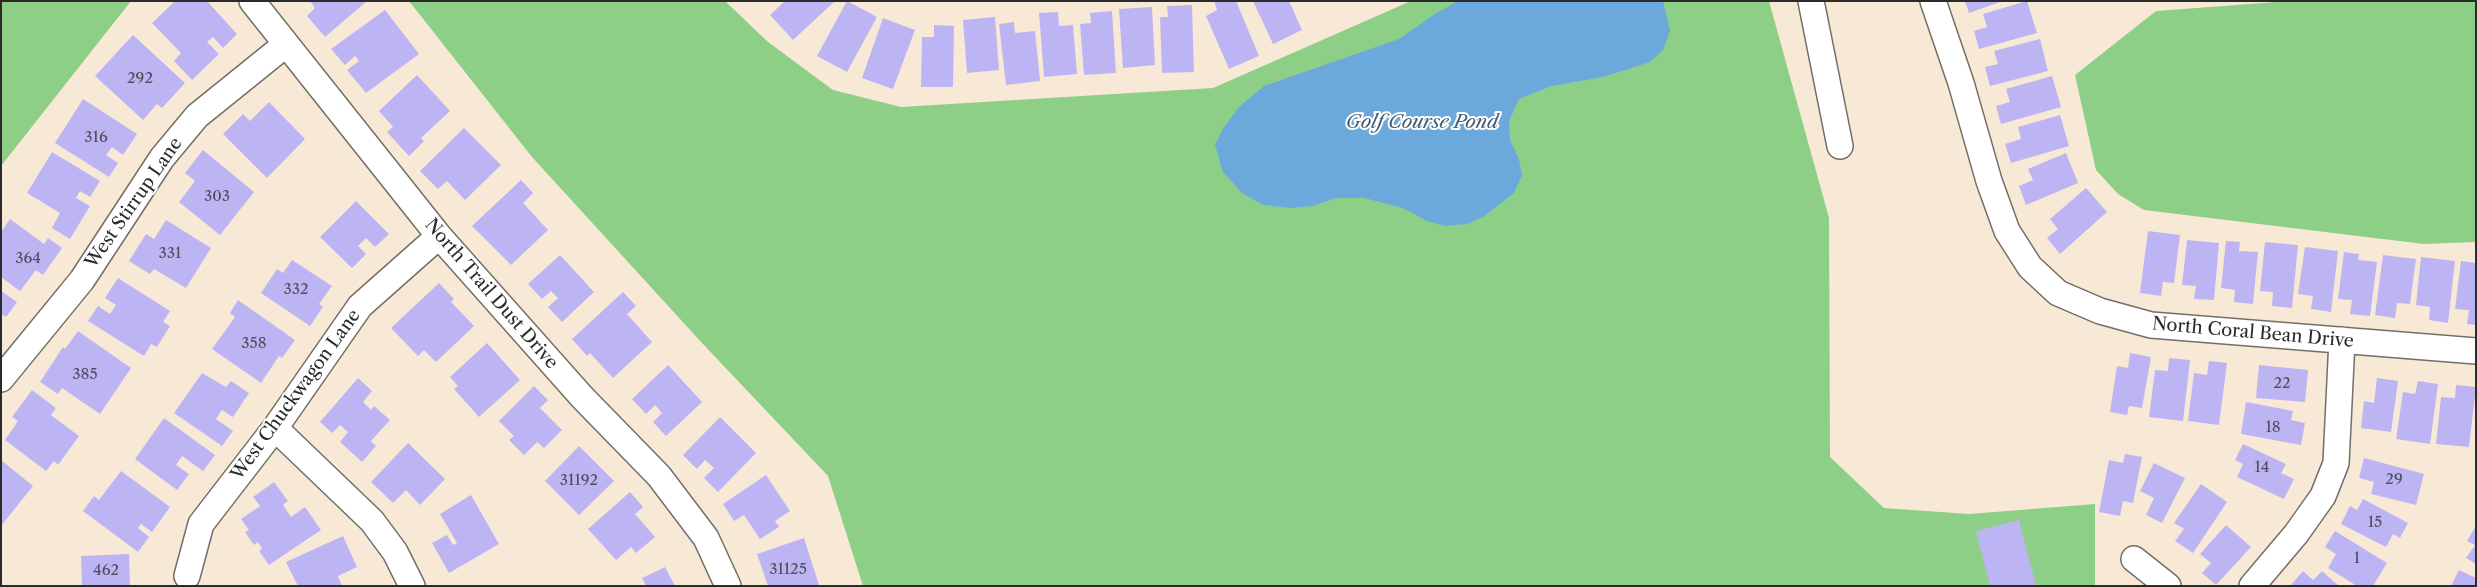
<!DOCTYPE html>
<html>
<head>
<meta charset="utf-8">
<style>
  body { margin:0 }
  #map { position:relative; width:2477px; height:587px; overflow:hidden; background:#f8e9d6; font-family:"Libre Caslon Text",serif }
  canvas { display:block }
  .frame { position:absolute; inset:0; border:2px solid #2b2b2b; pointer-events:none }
</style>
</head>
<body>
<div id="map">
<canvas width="2477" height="587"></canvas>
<div class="frame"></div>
</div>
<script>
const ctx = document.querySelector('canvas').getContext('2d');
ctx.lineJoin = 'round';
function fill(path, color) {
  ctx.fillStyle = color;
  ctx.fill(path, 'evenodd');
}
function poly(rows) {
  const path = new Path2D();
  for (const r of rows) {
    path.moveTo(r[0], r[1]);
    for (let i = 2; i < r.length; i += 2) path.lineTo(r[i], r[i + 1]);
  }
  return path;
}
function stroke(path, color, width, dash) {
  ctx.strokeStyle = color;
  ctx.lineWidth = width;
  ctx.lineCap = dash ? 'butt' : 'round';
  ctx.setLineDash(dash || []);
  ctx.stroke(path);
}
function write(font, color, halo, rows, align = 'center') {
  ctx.font = font + ' "Libre Caslon Text",serif';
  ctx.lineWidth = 4;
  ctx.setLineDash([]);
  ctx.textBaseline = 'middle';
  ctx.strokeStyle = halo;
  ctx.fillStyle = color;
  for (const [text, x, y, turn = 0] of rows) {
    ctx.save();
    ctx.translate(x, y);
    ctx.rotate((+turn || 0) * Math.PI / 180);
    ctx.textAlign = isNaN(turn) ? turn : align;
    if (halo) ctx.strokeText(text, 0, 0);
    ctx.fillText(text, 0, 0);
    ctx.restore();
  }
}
const green = poly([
  [1,1,131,1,1,166],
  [409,1,725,1,768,42,833,90,901,107,1213,88,1411,1,1769,1,1829,218,1830,457,1884,508,1969,514,2095,504,2095,586,863,586,828,476,702,343,532,157],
  [2290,1,2476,1,2476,242,2424,244,2144,210,2118,194,2096,170,2075,75,2156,11]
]);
const water = poly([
  [1458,1,1663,1,1670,31,1663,50,1650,62,1603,77,1551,86,1519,99,1509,121,1510,140,1519,159,1522,175,1514,193,1483,217,1467,224,1445,226,1427,221,1403,208,1364,198,1336,198,1313,206,1291,208,1263,205,1242,193,1223,172,1215,145,1224,127,1239,107,1264,86,1399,39,1435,14]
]);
const building = poly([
  [175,1,207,1,237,34,223,48,213,37,207,42,219,54,192,80,174,61,181,53,152,23],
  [310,1,367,1,325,37,307,16,315,8],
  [785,1,835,1,793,40,770,15],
  [847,1,877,17,847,72,817,56],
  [1214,1,1236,1,1259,56,1229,69,1206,16,1217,10],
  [1253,1,1289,1,1302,30,1273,44],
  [1965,1,2000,1,2000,2,1969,13],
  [2027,1,2037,33,1979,49,1974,31,1987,27,1983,14],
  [1192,5,1194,72,1162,73,1160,17,1168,17,1167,6],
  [1152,7,1155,65,1123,68,1119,9],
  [385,10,419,54,366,93,347,70,359,61,355,56,345,65,331,49],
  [1112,11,1116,73,1084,75,1080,24,1091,23,1090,13],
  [1058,12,1059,26,1073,25,1077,74,1044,77,1039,13],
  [995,17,999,70,967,73,963,20],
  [883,18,915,30,893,89,862,78],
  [1014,22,1015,33,1035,31,1040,81,1006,85,999,24],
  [934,25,954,26,953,87,921,87,922,37,934,37],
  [133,35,185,83,162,108,157,104,143,120,95,76],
  [2040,39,2048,71,1990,86,1985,67,1998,64,1994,51],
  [417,75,450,111,421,138,424,141,409,156,387,132,393,127,379,111],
  [2052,76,2061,107,2001,124,1996,106,2010,102,2006,89],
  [83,99,137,134,123,155,112,147,106,155,118,163,109,177,55,143],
  [269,102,305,139,267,178,223,134,243,114,250,121],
  [2060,115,2069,146,2011,163,2005,144,2021,139,2018,127],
  [464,128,501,165,465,200,447,181,438,189,420,171],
  [203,150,254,192,220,235,179,202,195,181,185,173],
  [52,152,100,181,90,197,80,191,76,198,90,206,70,239,52,228,60,213,27,193],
  [2066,153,2078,183,2026,205,2019,186,2033,180,2028,169],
  [521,180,533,193,523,203,548,230,511,265,472,226],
  [2086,188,2107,212,2060,254,2047,238,2058,229,2050,219],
  [356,201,389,234,375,247,366,238,358,246,366,254,352,268,320,237],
  [10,219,44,244,48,238,62,248,43,275,36,270,20,291,1,277,1,232],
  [166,220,211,248,186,288,154,269,150,274,129,261,146,234,154,239],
  [2148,231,2180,235,2174,283,2163,282,2161,296,2140,293],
  [2187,240,2219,243,2214,300,2194,299,2196,286,2182,285],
  [2226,241,2240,242,2239,251,2258,252,2253,304,2234,302,2235,290,2221,288],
  [2265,242,2298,245,2292,308,2272,306,2273,292,2260,291],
  [2305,247,2338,251,2331,312,2311,309,2313,296,2298,294],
  [2344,252,2359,254,2358,260,2377,262,2370,316,2350,314,2352,300,2338,299],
  [560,255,594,292,562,322,548,307,558,298,551,291,542,299,528,284],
  [2383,255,2416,259,2410,304,2397,303,2395,318,2375,315],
  [2421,257,2455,261,2448,323,2429,320,2430,307,2416,305],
  [292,260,332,286,319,304,323,307,310,326,261,293,277,269,283,273],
  [2461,261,2476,263,2476,325,2467,324,2469,310,2455,309],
  [118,278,170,311,163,322,170,326,157,347,151,344,144,356,88,321,98,306,110,314,116,305,105,298],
  [439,283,454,299,451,302,474,326,436,362,424,350,418,356,391,328],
  [1,291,17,302,6,317,1,314],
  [623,292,636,306,627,314,652,342,613,378,590,353,587,356,572,339],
  [238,300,295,340,282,358,279,356,261,383,212,349,235,317,230,313],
  [78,331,131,368,100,414,62,388,58,394,40,382,63,347,65,349],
  [487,343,520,380,479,417,454,389,458,386,450,377],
  [2130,353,2151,357,2142,408,2129,406,2127,415,2110,412,2117,366,2128,368],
  [2169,358,2190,360,2183,421,2149,417,2155,370,2168,371],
  [2209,361,2227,363,2219,425,2188,421,2194,373,2207,375],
  [668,365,702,402,666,436,653,422,662,413,655,405,646,414,632,399],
  [2259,365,2308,370,2305,402,2256,398],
  [202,373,226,387,231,381,249,393,233,417,222,410,216,419,233,431,222,446,174,413],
  [358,378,372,391,363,402,371,410,374,406,390,420,371,441,376,446,362,462,340,442,348,432,340,425,332,433,320,422],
  [2377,378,2398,381,2391,432,2361,428,2364,401,2374,403],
  [2418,381,2438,384,2430,444,2396,439,2403,392,2415,394],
  [2456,385,2476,387,2469,447,2436,444,2441,397,2455,398],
  [534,386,548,400,540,408,562,430,544,448,537,442,524,455,509,440,514,436,499,421],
  [32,390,56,408,51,415,79,436,58,465,54,461,46,471,5,440,18,421,12,417],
  [2246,402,2293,411,2291,420,2305,423,2301,445,2241,434],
  [720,417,756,453,718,492,704,478,714,468,705,460,697,469,683,455],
  [164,418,215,455,203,471,182,456,176,465,189,474,177,490,135,459],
  [408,443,445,479,420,505,406,490,393,503,371,482],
  [2243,444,2286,464,2281,473,2294,479,2284,499,2237,477,2243,464,2235,460],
  [579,446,614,481,579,515,545,481],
  [2125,454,2142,457,2133,503,2123,501,2120,516,2099,512,2109,460,2123,463],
  [2364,458,2424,474,2416,505,2371,494,2374,482,2359,478],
  [1,460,33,486,1,526],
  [2154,463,2185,478,2162,523,2146,515,2154,498,2140,491],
  [121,471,170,507,152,532,141,524,138,528,149,537,138,552,83,511,94,496,99,500],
  [766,475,790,511,775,521,779,527,760,539,744,515,734,521,723,504],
  [274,482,288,501,283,505,291,517,305,507,321,530,269,565,259,551,262,549,258,542,254,545,245,532,249,530,241,519,260,506,253,497],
  [2201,484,2227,502,2193,553,2175,541,2184,529,2174,523],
  [630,492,643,507,635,514,655,537,636,553,631,547,616,560,588,529],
  [471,495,499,544,449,573,432,543,447,535,453,545,457,543,440,514],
  [2363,499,2408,523,2400,538,2393,534,2386,547,2341,524,2350,506,2357,510],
  [2019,520,2036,586,1990,586,1976,531],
  [2226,525,2251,547,2216,585,2202,573,2211,563,2200,554],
  [2476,526,2476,564,2466,558,2475,545,2467,541],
  [2335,531,2387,563,2373,586,2357,586,2328,568,2336,554,2325,547],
  [343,536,357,567,338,576,342,586,298,586,286,562],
  [804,538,819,585,768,586,757,554],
  [129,554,130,586,82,586,81,556],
  [665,567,675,586,646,586,642,578],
  [2459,570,2476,578,2476,586,2451,586],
  [2303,571,2313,580,2322,571,2339,586,2290,586]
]);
const minor = poly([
  [252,1,439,236,582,397,659,476,706,538,728,586],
  [1811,1,1840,146],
  [1933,1,1961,83,1989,181,2007,231,2030,267,2058,293,2100,311,2151,325,2476,351],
  [1,379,82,280,162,158,197,116,285,45],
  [275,428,372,521,395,552,412,586],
  [2134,559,2168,586],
  [187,576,201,524,275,428,360,306,439,236],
  [2252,586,2296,534,2323,496,2336,463,2342,340]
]);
const numberNames = [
  ["292",140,79],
  ["316",96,138],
  ["303",217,197],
  ["331",170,254],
  ["364",28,259],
  ["332",296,290],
  ["358",254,344],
  ["385",85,375],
  ["22",2282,384],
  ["18",2273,428],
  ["14",2262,468],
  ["29",2394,480],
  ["31192",579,481],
  ["15",2375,523],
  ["1",2357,559],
  ["31125",788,570],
  ["462",106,571]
];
const streetNames = [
  ["West Stirrup Lane",134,203,-55],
  ["North Trail Dust Drive",491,294,49],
  ["North Coral Bean Drive",2253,333,5],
  ["West Chuckwagon Lane",296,395,-54]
];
const waterNames = [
  ["Golf Course Pond",1422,123]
];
fill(green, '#8ecf87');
fill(water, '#6ba9dd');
fill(building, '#bdb5f3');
stroke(minor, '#736e67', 28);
stroke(minor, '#fff', 25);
write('15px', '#504e5d', null, numberNames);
write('18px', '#2b2b2b', '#fff', streetNames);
write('italic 19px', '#455d72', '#fff', waterNames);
</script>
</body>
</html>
